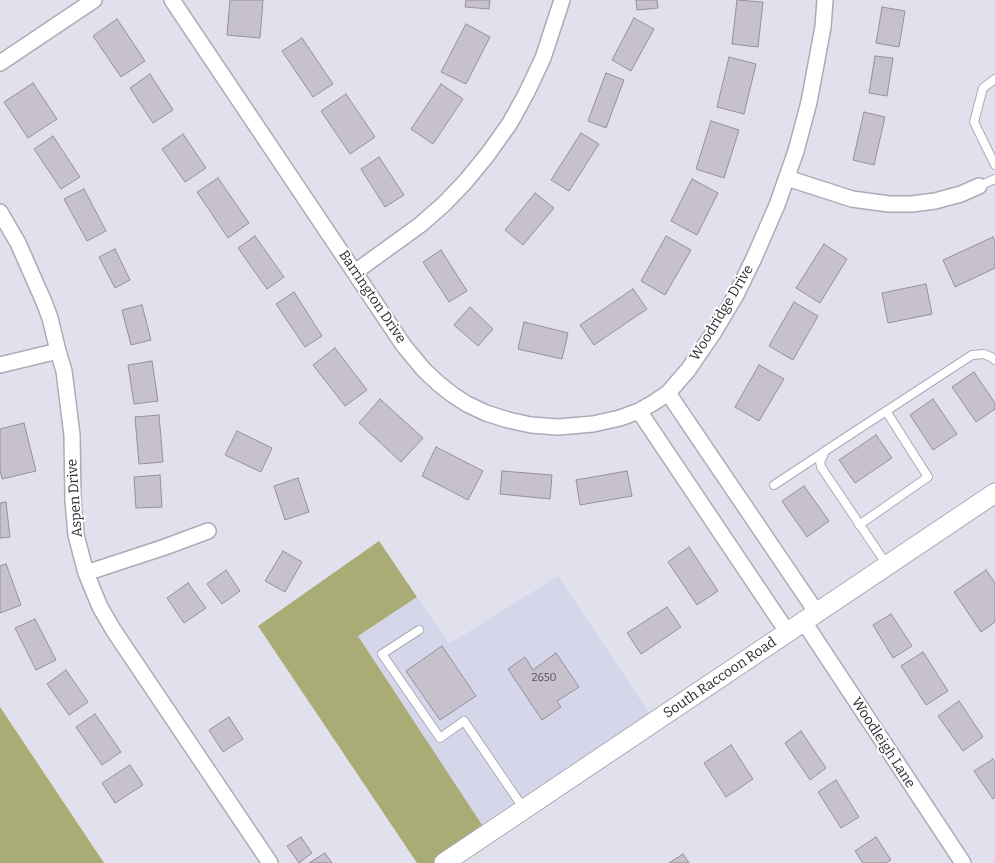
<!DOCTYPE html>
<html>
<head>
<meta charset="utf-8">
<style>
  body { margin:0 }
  canvas { display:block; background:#e0e1ed }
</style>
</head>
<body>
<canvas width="995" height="863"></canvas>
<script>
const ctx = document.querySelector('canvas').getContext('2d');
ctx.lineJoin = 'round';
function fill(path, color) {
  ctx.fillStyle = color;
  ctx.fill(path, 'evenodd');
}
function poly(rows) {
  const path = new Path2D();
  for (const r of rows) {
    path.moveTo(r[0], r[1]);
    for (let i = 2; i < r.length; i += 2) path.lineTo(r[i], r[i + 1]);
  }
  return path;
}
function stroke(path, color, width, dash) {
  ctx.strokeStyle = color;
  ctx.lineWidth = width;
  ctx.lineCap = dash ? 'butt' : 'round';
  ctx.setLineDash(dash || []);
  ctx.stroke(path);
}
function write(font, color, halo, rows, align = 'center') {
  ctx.font = font + ' Bitter,serif';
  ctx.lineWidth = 4;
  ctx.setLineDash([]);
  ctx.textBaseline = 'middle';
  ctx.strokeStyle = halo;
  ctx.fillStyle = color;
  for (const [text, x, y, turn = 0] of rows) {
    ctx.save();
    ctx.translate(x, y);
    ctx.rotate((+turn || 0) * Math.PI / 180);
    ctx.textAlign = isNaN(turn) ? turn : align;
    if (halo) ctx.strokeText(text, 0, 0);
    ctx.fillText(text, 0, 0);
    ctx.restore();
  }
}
const built = poly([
  [558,576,655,722,488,834,358,636,417,597,449,644]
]);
const forest = poly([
  [379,541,417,597,358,636,488,834,444,863,417,863,258,626],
  [0,707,104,863,0,863]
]);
const building = poly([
  [230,0,263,0,260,38,227,35,230,0],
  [466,0,490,0,489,9,465,7,466,0],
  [636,0,657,0,658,8,637,10,636,0],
  [737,0,763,2,758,47,732,44,737,0],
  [882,7,905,11,899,47,876,43,882,7],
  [634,18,654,29,631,71,612,60,634,18],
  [117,19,145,61,121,77,93,36,117,19],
  [466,24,490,37,466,84,441,72,466,24],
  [302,38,333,84,313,97,282,51,302,38],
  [875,56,893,58,887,96,869,93,875,56],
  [729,57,756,64,744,114,717,107,729,57],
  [606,73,624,80,606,128,588,121,606,73],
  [150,74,173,110,153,123,130,88,150,74],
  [33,83,57,119,28,138,4,102,33,83],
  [441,84,463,99,433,144,411,129,441,84],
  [346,94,375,137,350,154,321,111,346,94],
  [864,112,885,117,874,165,853,160,864,112],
  [711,121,739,130,724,178,696,169,711,121],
  [581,133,599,144,569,191,551,180,581,133],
  [183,134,206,168,185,182,162,149,183,134],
  [53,136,80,177,61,189,34,149,53,136],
  [379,157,404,195,385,207,361,169,379,157],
  [218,178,249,223,228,238,197,192,218,178],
  [692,179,718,193,697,235,671,221,692,179],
  [84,189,106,231,87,241,64,199,84,189],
  [535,193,554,208,523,245,505,230,535,193],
  [255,236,284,277,267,289,238,248,255,236],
  [666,236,691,250,665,295,641,281,666,236],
  [993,237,995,242,995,268,955,287,943,260,993,237],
  [824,244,847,259,820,303,796,288,824,244],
  [115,249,130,280,115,288,99,257,115,249],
  [441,250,467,291,449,302,423,262,441,250],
  [926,284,932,314,888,323,882,293,926,284],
  [633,289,647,309,594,345,580,325,633,289],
  [294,292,322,336,305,347,276,304,294,292],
  [794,302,818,316,793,360,769,346,794,302],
  [142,305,151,340,131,345,122,310,142,305],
  [470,307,493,329,478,346,454,325,470,307],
  [524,322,568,333,562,359,518,349,524,322],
  [335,348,367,390,345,406,313,365,335,348],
  [152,361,158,401,134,404,128,365,152,361],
  [759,365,784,379,759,421,735,407,759,365],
  [974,372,995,403,995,409,976,422,952,387,974,372],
  [380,399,423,438,401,462,359,423,380,399],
  [933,399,957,434,933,450,910,415,933,399],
  [159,415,163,462,139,464,135,417,159,415],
  [24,423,36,471,2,479,0,470,0,429,24,423],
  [237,431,272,448,261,472,225,455,237,431],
  [876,435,892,458,855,483,839,460,876,435],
  [436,447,483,471,468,500,422,476,436,447],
  [502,471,552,475,550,499,500,494,502,471],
  [627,471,632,496,580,505,576,480,627,471],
  [160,475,162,507,136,508,134,477,160,475],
  [298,478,309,512,285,520,274,486,298,478],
  [804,486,829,521,807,537,782,501,804,486],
  [6,502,10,537,0,538,0,503,6,502],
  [689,547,718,591,697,605,668,562,689,547],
  [283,551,302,562,285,592,265,581,283,551],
  [6,564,21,605,0,613,0,566,6,564],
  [226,570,240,591,222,604,207,584,226,570],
  [986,570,995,583,995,622,981,632,954,592,986,570],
  [188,583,206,608,184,623,167,598,188,583],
  [667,607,681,627,641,654,627,633,667,607],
  [891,614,912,646,893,658,873,625,891,614],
  [35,619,56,660,36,670,15,628,35,619],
  [442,646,476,696,440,720,406,671,442,646],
  [923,652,948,691,926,705,901,666,923,652],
  [556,653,579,687,557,701,561,707,542,720,508,669,525,657,533,670,556,653],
  [66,670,88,702,69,715,47,684,66,670],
  [959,701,983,737,963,751,938,716,959,701],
  [95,714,121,752,102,765,76,727,95,714],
  [229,717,243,739,223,752,209,730,229,717],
  [801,731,826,768,810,780,785,743,801,731],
  [731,745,753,779,726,797,704,763,731,745],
  [993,759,995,762,995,797,993,799,974,771,993,759],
  [130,765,143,785,115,803,102,783,130,765],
  [836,780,859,817,841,828,818,792,836,780],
  [301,837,312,853,299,863,287,846,301,837],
  [876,837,891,860,886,863,863,863,855,851,876,837],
  [325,853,332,863,309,863,325,853],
  [683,854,689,863,669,863,683,854]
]);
const service = poly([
  [995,79,983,88,974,122,995,165],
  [979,186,995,179],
  [774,485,824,452],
  [859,525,928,477,886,411],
  [887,565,821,467,820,461,822,458,825,451,972,355,984,354,991,357,995,360],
  [419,630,382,654,440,738,464,721,524,809]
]);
const minor = poly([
  [172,0,404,346,424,370,439,384,453,395,467,404,486,413,508,420,531,425,558,427,593,424,620,418,639,411,653,403,668,393,688,370,714,332,736,295,754,258,777,205,796,151,809,102,823,27,825,0],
  [0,63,94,0],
  [787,178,852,199,889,204,912,204,935,201,961,194,979,186],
  [0,212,18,243,44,302,50,318,58,351,64,371,72,435,73,500,76,535,86,573,100,607,114,631,270,863],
  [355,272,420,225,444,204,466,181,488,154,510,123,527,92,543,58,562,0],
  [0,365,58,351],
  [668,393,817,613],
  [639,411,788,633],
  [86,573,165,547,208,531],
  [804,622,963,863]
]);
const tertiary = poly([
  [444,863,995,493]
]);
const numberNames = [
  ["2650",544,678]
];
const streetNames = [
  ["Barrington Drive",372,297,56],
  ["Woodridge Drive",722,313,-59],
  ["Aspen Drive",75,498,-94],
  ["South Raccoon Road",720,678,-34],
  ["Woodleigh Lane",883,743,57]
];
fill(built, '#d5d6e9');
fill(forest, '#a9ad75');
fill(building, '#c6c1cc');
stroke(building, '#95909b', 1);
stroke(service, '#aaabb7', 10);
stroke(minor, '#aaabb7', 18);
stroke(tertiary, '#aaabb7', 21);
stroke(service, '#fff', 8);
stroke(minor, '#fff', 15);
stroke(tertiary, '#fff', 19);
write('11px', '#525157', null, numberNames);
write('14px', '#2b2c30', '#fff', streetNames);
</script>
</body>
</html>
